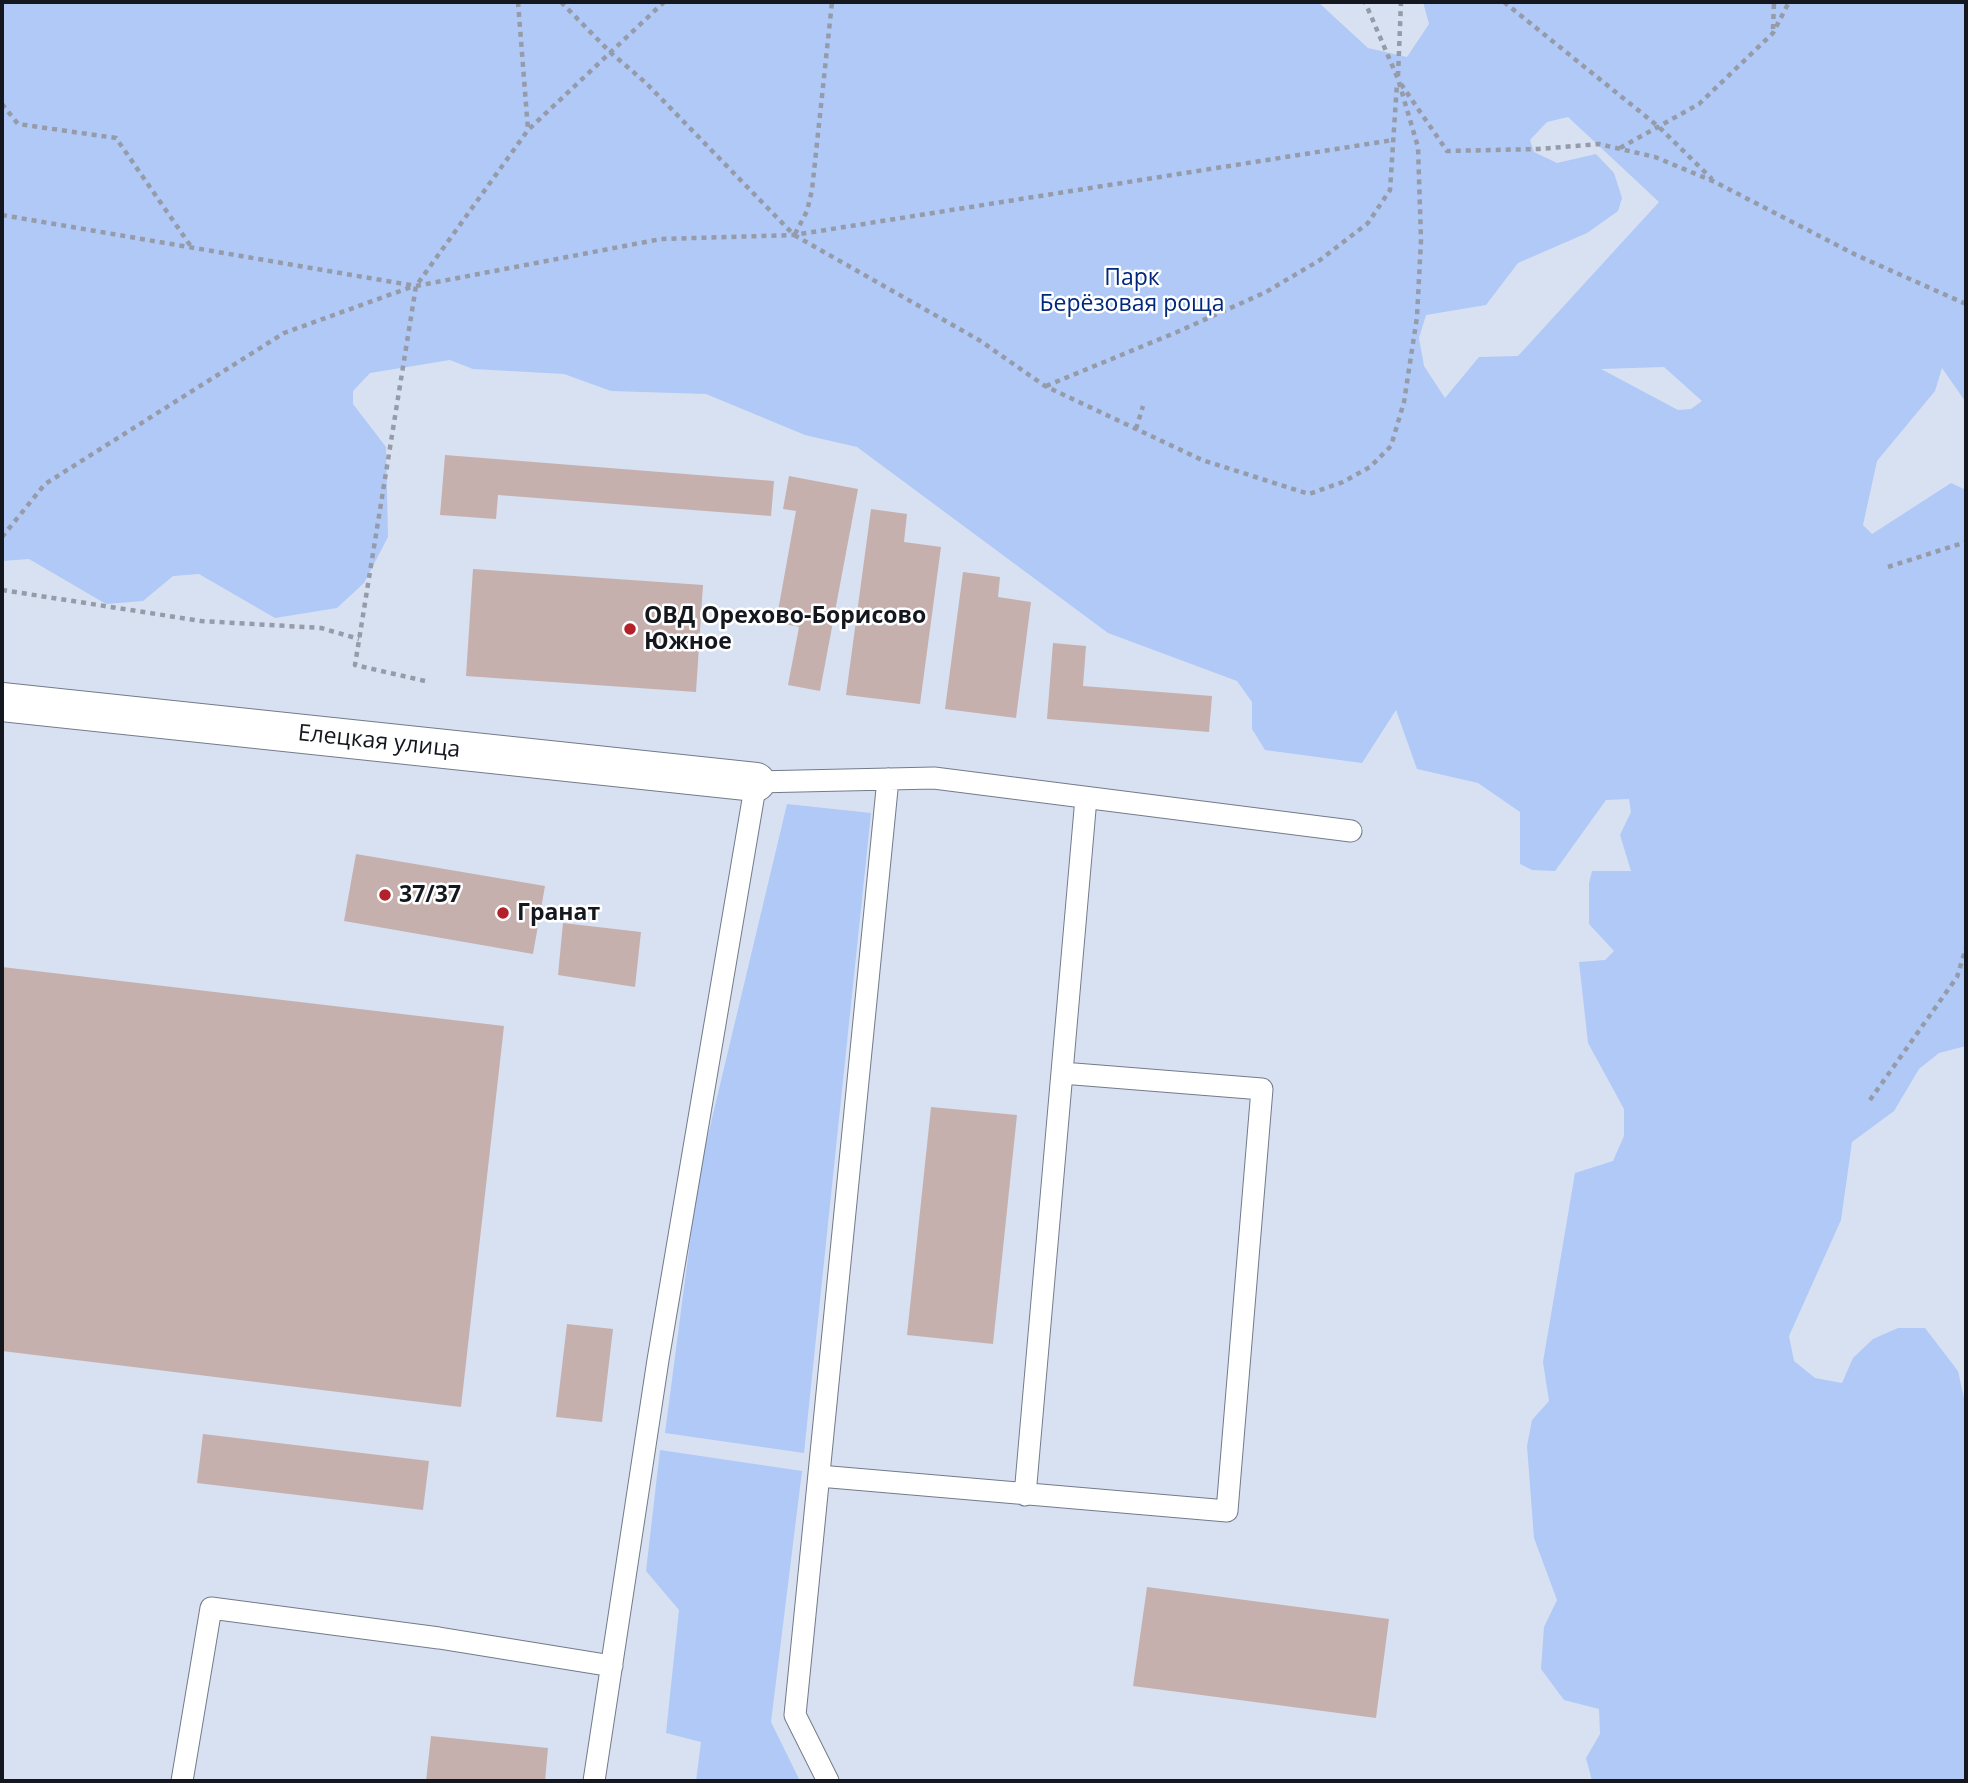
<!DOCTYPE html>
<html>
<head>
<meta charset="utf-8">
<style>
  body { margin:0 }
  #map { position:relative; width:1968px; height:1783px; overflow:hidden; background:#d8e1f2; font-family:"Open Sans",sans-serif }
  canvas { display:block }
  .frame { position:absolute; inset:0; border:4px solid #14171d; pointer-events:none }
</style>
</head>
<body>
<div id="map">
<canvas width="1968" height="1783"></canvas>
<div class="frame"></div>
</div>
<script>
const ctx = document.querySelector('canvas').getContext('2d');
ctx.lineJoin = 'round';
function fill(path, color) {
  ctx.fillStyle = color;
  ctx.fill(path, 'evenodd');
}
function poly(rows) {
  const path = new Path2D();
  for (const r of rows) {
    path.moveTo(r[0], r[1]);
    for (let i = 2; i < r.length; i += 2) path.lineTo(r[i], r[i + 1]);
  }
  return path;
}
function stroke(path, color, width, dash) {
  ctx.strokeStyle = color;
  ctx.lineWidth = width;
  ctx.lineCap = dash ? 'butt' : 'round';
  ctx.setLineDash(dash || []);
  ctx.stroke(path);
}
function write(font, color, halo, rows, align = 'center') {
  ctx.font = font + ' "Open Sans",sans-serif';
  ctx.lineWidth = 5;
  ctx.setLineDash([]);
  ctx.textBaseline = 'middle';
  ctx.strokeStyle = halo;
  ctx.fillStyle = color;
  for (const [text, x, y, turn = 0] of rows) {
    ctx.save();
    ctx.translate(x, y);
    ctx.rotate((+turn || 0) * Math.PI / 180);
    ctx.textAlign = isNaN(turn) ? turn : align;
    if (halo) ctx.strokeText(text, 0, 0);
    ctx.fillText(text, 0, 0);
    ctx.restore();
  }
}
const green = poly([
  [2,2,1318,2,1368,48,1407,57,1429,24,1423,2,1966,2,1966,408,1965,401,1942,368,1935,391,1877,461,1863,525,1872,534,1951,483,1966,490,1966,1046,1939,1053,1919,1069,1894,1111,1852,1142,1841,1220,1789,1336,1794,1361,1815,1378,1842,1383,1853,1358,1873,1339,1898,1328,1925,1328,1958,1371,1966,1407,1966,1781,1592,1781,1586,1758,1600,1734,1599,1709,1564,1700,1541,1669,1544,1627,1557,1600,1534,1538,1527,1446,1532,1420,1549,1401,1543,1362,1575,1173,1613,1161,1624,1136,1624,1109,1588,1043,1579,962,1605,960,1614,951,1589,924,1589,883,1592,871,1631,871,1620,835,1631,812,1629,799,1606,800,1555,871,1532,870,1520,864,1520,812,1478,783,1417,769,1396,710,1362,763,1265,750,1252,729,1252,702,1237,681,1108,633,857,447,805,435,706,394,611,391,564,374,473,369,450,360,370,373,353,391,353,404,386,447,388,537,364,583,337,608,275,618,199,574,173,576,143,601,106,604,29,559,2,561],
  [1568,117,1659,202,1518,356,1479,357,1445,398,1424,366,1419,338,1426,315,1486,305,1518,263,1587,233,1618,211,1622,198,1614,173,1596,154,1557,163,1534,152,1530,140,1547,122],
  [1664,367,1702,401,1691,409,1678,410,1601,369],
  [787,804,871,813,804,1453,665,1433,699,1173],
  [660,1450,802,1471,771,1722,800,1781,696,1781,701,1742,666,1733,679,1610,646,1571]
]);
const building = poly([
  [445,455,774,481,771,516,498,495,496,519,440,515],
  [789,476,858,489,820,691,788,685,799,627,776,622,796,511,783,509],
  [871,509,907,514,904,542,941,547,920,704,846,695],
  [473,569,703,585,696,692,466,676],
  [963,572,1000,577,998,597,1031,602,1016,718,945,709],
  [1053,643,1086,646,1083,686,1212,696,1209,732,1047,719],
  [356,854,545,886,533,954,344,921],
  [563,923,641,932,635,987,558,975],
  [2,967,504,1026,461,1407,2,1351],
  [931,1107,1017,1115,993,1344,907,1335],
  [567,1324,613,1329,602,1422,556,1417],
  [203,1434,429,1461,423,1510,197,1483],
  [1147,1587,1389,1619,1376,1718,1133,1686],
  [431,1736,548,1748,545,1781,426,1781]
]);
const path = poly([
  [518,2,528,130],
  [561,2,610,52,646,83,794,235,979,340,1045,386,1202,460,1309,494,1343,482,1370,467,1391,446,1404,402,1417,317,1421,240,1418,147,1398,79,1365,2],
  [1504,2,1659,127,1712,179],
  [1773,29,1774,2],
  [1398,76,1401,2],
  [1401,84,1447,151,1539,149,1599,144,1655,157,1715,182,1856,255,1966,304],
  [2,104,18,124,116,138,192,248],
  [1620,148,1699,104,1773,33,1789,2],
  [2,215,416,286,661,239,794,235,1393,140],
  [795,234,807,211,812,190,832,2],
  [1046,386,1177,332,1266,292,1320,260,1368,223,1390,190,1397,83],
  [1136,429,1143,406],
  [2,537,45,484,284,333,414,286],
  [1888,567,1966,542],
  [2,590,201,621,321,628,359,639],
  [425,681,355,665,416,286,528,130,664,2],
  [1870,1100,1957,977,1966,948]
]);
const lane = poly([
  [819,1476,1227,1511,1262,1089,1062,1073],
  [1025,1495,1086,798],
  [182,1781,211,1608,439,1638,612,1666],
  [594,1781,658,1360,756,782,934,778,1351,831],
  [828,1781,795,1715,888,779]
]);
const street = poly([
  [2,702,756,782]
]);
const markers = [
  [630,629,7,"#b3222b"],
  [385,895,7,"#b3222b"],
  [503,913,7,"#b3222b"]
];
const parkNames = [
  ["Парк",1132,278],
  ["Берёзовая роща",1132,304]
];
const poiNames = [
  ["ОВД Орехово-Борисово",644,616],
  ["Южное",644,642],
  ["37/37",399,895],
  ["Гранат",517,913]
];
const streetNames = [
  ["Елецкая улица",379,742,6]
];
fill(green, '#b0c9f6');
fill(building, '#c6b0ae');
stroke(lane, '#737b8a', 23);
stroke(street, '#737b8a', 40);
stroke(path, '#959ba9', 4.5, [5, 5]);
stroke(lane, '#fff', 21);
stroke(street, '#fff', 38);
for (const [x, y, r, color] of markers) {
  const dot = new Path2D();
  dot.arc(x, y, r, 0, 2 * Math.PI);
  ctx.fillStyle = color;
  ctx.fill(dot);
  stroke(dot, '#fff', 2.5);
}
write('23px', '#00287e', '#fff', parkNames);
write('bold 23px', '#14171d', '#fff', poiNames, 'left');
write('23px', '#14171d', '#fff', streetNames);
</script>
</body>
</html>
